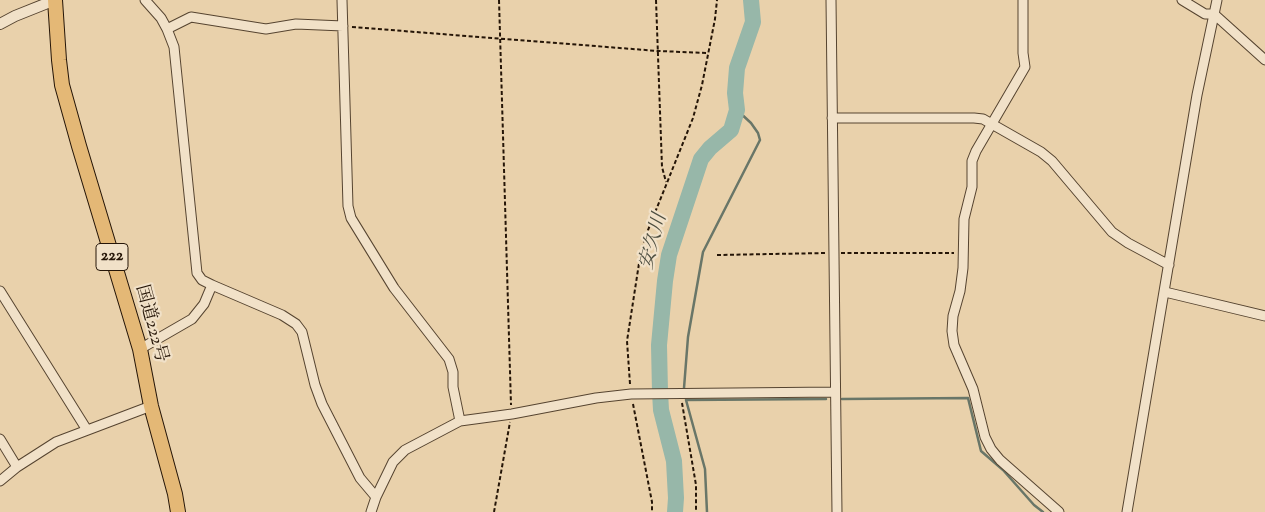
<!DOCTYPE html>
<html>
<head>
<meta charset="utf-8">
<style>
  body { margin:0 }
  canvas { display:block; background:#e9d1ab }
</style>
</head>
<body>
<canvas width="1265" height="512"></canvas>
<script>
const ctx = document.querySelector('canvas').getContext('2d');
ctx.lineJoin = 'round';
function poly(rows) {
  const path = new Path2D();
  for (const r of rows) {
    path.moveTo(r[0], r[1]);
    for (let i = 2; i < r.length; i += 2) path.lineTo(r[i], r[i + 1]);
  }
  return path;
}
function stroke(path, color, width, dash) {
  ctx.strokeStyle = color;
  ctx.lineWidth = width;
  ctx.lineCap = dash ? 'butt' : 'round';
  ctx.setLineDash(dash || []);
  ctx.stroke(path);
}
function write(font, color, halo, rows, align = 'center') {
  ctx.font = font + ' "Sorts Mill Goudy","Noto Serif JP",serif';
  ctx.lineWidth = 4.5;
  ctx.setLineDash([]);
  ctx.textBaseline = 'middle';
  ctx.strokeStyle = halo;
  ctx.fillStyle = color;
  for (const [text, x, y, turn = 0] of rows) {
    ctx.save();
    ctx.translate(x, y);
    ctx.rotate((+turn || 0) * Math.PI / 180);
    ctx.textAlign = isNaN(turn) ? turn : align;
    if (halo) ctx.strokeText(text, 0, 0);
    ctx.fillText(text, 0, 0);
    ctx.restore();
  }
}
const stream = poly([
  [684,388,688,337,703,252,760,140,758,133,751,123,737,110],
  [842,399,968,398,981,451,1003,470,1034,505,1043,512],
  [707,512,705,469,686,400,826,399]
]);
const river = poly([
  [675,512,676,498,674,461,661,410,660,392,659,345,665,281,669,255,701,159,710,148,731,130,737,110,735,93,737,68,753,22,751,0]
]);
const path = poly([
  [499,0,511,405],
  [656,0,662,167,666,182],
  [352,27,658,51,708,53],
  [841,253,954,253],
  [717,255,827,253],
  [630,384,627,341,640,257,646,235,693,118,702,85,715,19,717,0],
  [682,403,696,485,696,512],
  [633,404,652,502,652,512],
  [494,512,510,422]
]);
const minor = poly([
  [145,0,161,18,167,29,174,47,197,273,202,280,212,285,282,315,296,324,302,332,315,385,322,404,360,478,376,497],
  [342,0,348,206,351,218,394,288,449,359,453,372,453,387,460,421],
  [831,0,837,512],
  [1023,0,1023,53,1025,67,976,151,972,161,972,187,964,219,963,268,960,291,953,316,952,331,954,345,973,389,985,437,991,449,1000,460,1059,512],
  [1182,0,1205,14,1214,14,1265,60],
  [167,29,191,17,266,29,296,24,343,26],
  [832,118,974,118,983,119,1041,152,1052,161,1112,232,1128,243,1169,265],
  [0,291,87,430],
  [1165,292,1265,316],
  [140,349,192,319,204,304,212,285],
  [0,439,17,467],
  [0,481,17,467,56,442,151,406],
  [371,512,376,497,393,462,405,450,460,421,512,414,596,398,631,394,835,392],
  [1127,512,1197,95,1217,0]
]);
const tertiary = poly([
  [0,24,15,16,55,0]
]);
const trunk = poly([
  [55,0,59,60,62,85,79,146,140,349,151,406,175,494,178,512]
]);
const shields = [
  [112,257,32]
];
const shieldNames = [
  ["222",112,257]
];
const streetNames = [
  ["国道222号",150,324,75]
];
const waterNames = [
  ["安久川",655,242,-75]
];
stroke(stream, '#697668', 2.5);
stroke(river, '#97b7a9', 16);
stroke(minor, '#564430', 11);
stroke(tertiary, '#564430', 12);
stroke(trunk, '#251507', 16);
stroke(path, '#251507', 2, [4, 2.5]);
stroke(minor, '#f1e1c8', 9);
stroke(tertiary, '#f1e1c8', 10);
stroke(trunk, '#e4b876', 14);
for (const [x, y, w] of shields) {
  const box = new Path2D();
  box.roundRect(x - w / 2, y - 13.5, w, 27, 4);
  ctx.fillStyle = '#f1e1c8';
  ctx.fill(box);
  stroke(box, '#251507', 1);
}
write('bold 16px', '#251507', null, shieldNames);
write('18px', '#251507', '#f1e1c8', streetNames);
write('italic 19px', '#4d4e40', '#f1e1c8', waterNames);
</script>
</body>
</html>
